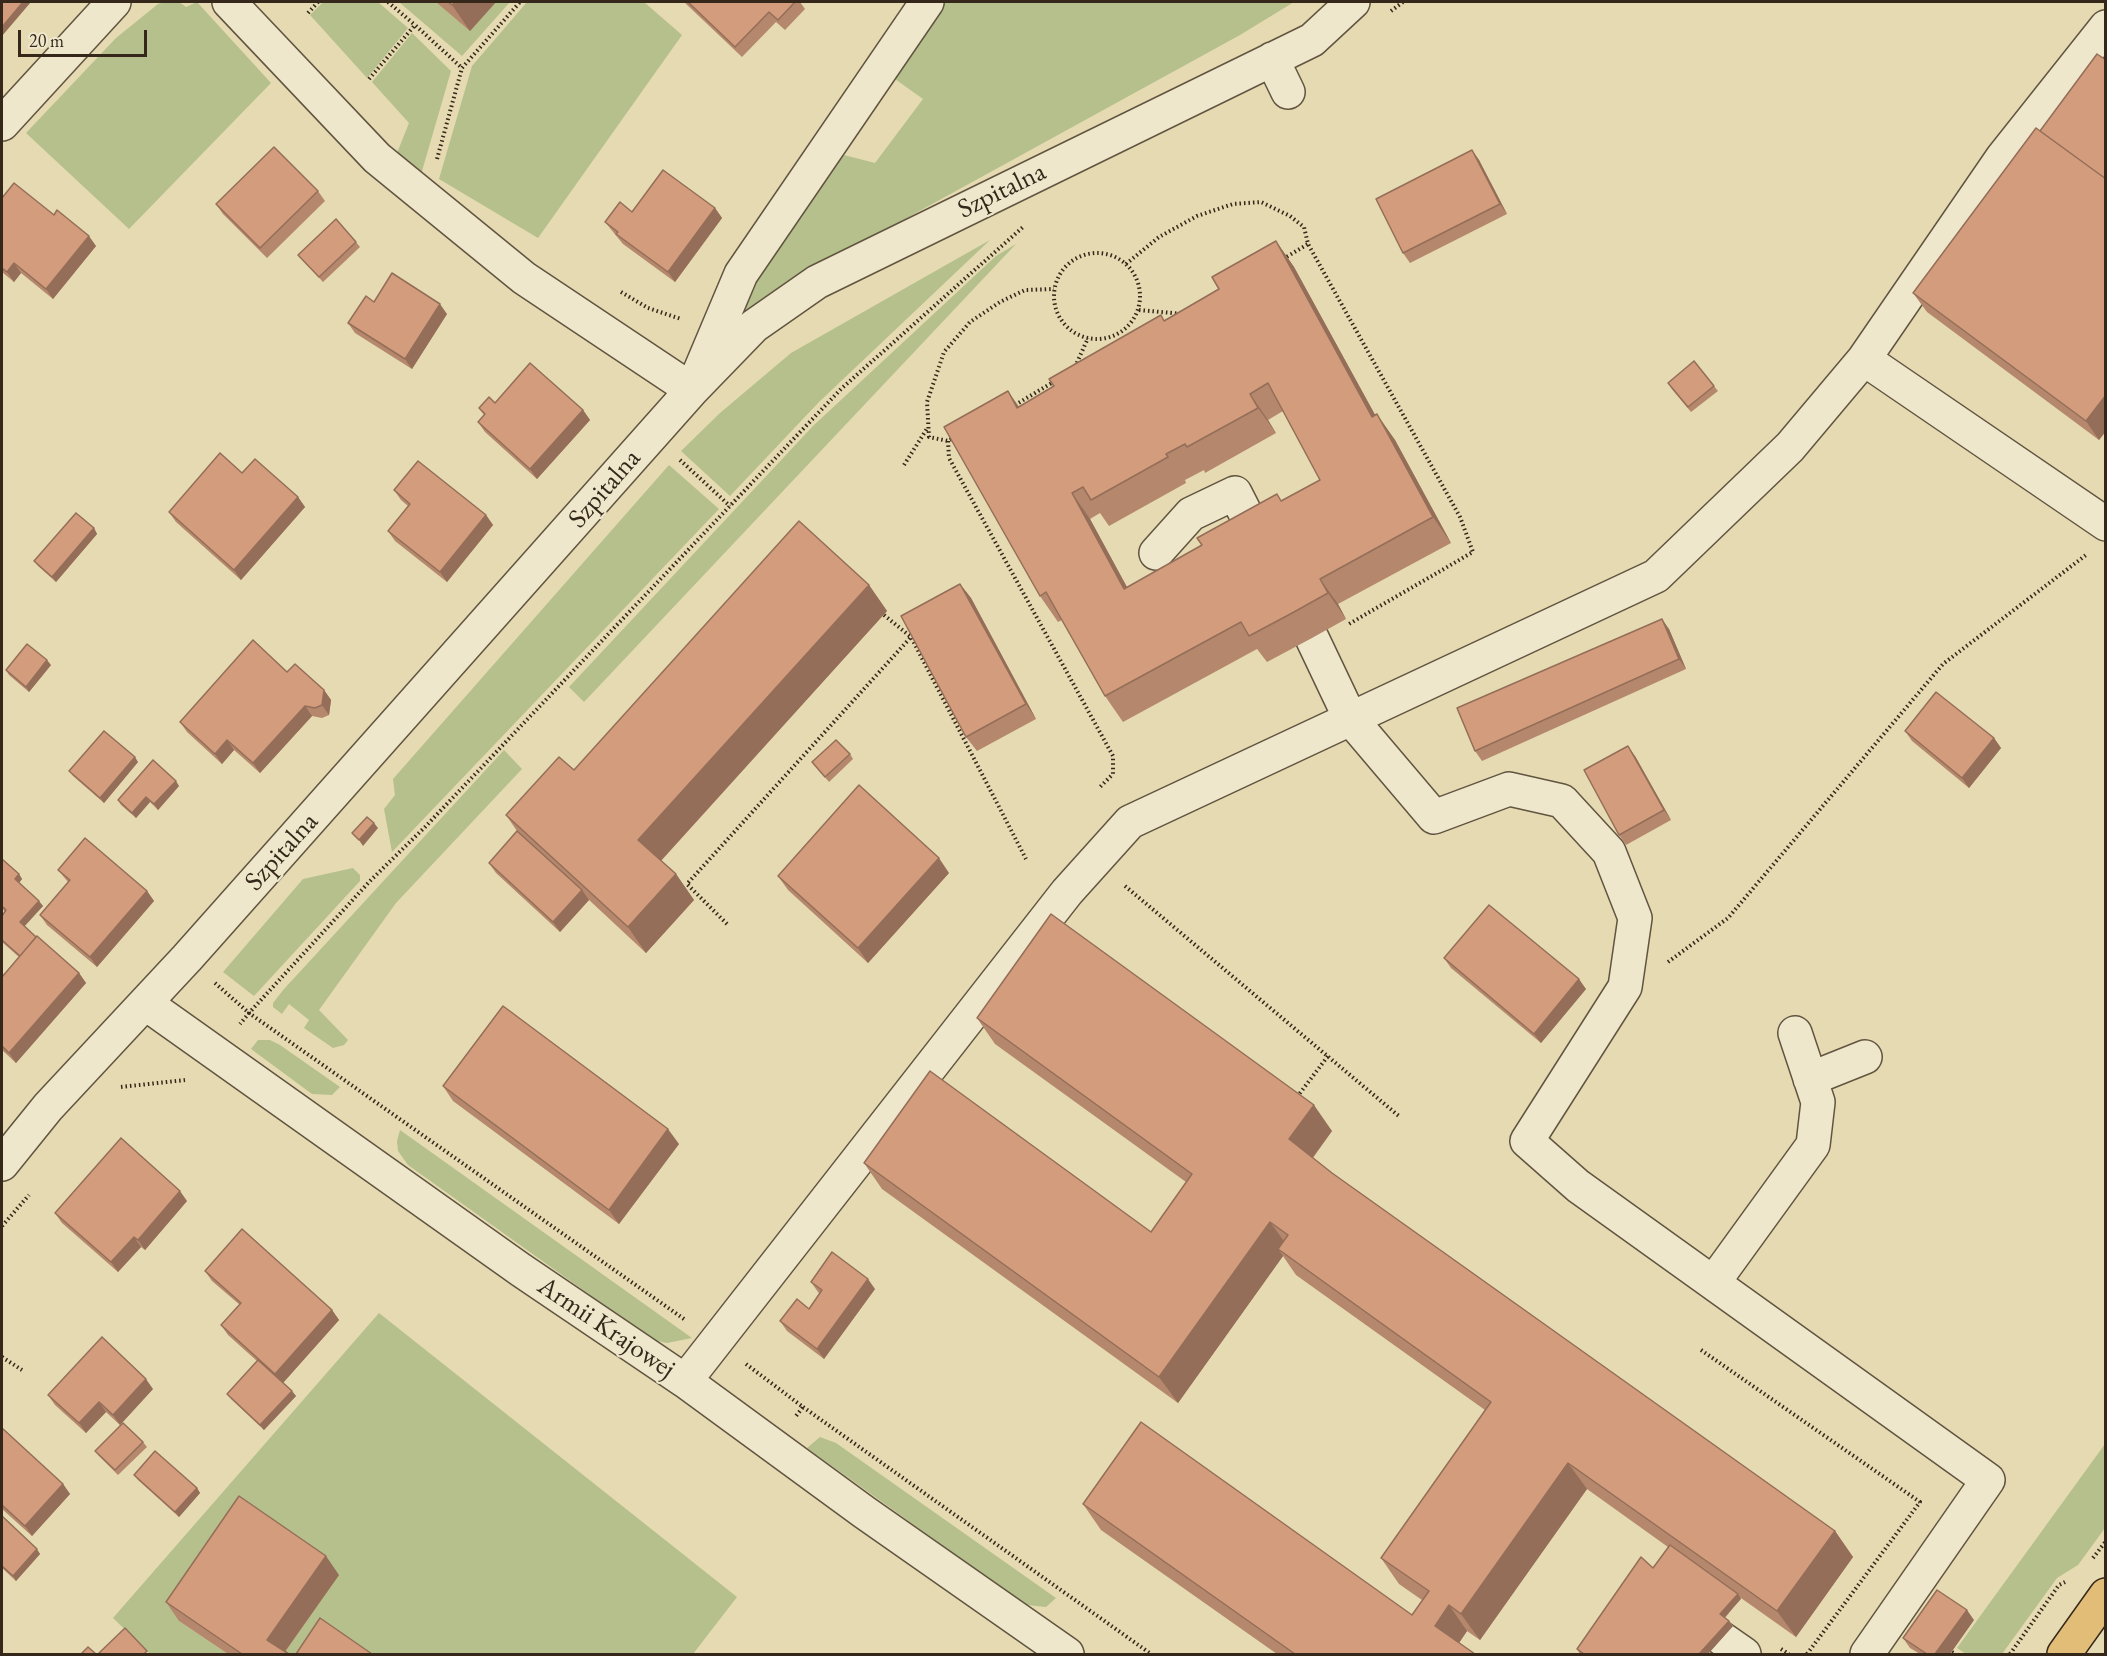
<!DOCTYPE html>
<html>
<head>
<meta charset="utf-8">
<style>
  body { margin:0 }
  #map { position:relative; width:2107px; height:1656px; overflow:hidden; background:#e5dab1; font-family:"EB Garamond",serif }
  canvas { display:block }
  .frame { position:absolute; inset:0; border:3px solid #35281a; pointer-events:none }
  .scale { position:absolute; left:18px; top:30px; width:129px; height:27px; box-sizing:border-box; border:3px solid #35281a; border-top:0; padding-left:8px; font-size:18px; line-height:21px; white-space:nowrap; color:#35281a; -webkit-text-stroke:4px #eee7cc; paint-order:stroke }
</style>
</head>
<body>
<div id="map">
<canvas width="2107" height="1656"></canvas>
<div class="frame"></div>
<div class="scale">20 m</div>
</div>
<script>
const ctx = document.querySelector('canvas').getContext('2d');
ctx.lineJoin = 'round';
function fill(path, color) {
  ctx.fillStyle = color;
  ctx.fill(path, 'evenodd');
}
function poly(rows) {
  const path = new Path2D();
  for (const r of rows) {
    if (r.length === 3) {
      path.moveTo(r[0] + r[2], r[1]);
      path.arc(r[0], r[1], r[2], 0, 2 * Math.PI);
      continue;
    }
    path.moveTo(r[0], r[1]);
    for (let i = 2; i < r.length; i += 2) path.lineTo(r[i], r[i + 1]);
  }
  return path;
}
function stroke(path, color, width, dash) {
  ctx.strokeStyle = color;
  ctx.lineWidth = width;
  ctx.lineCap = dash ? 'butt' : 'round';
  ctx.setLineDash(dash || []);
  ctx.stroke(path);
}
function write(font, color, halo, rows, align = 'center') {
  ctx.font = font + ' "EB Garamond",serif';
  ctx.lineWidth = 4.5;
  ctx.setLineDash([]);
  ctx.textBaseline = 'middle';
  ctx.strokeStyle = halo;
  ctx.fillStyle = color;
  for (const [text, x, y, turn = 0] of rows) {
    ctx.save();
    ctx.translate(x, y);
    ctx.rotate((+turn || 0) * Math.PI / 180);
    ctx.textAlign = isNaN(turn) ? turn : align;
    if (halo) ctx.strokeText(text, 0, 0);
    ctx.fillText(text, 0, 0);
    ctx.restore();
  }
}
const green = poly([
  [165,2,179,2,186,7,197,2,271,83,129,229,26,133,116,38,158,4],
  [323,2,378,2,408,28,367,78,310,15],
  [399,2,510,2,462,56],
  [527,2,644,2,682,35,538,238,439,179,472,66],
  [941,2,1294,2,1240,35,914,214,737,321,737,306,840,154,875,163,923,99,895,79,910,56,911,45],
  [412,33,451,71,420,178,395,158,409,123,372,82],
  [990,240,819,402,730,496,681,451,720,413,791,353],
  [1016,244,584,702,569,687,813,426,996,256],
  [669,465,719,509,392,852,384,809,395,795,393,779],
  [504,750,522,769,396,903,319,1010,348,1040,344,1045,333,1048,304,1028,309,1020,289,1004,282,1014,273,1007,273,1003,284,989],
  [353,868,360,875,360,881,254,996,223,972,303,879],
  [258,1040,270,1040,280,1045,340,1087,332,1095,312,1094,251,1049],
  [400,1130,692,1338,667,1343,653,1340,408,1165,398,1151,397,1141],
  [379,1313,737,1597,693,1654,283,1654,179,1621,228,1654,150,1654,113,1618],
  [820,1437,836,1443,1056,1598,1046,1607,1027,1605,1002,1588,807,1448],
  [2105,1444,2105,1528,2078,1565,2057,1578,2002,1654,1966,1654,1957,1648]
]);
const path = poly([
  [388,2,415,25],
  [1391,11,1403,2],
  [308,13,318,2],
  [369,79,415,25,462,68],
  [437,159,462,68,520,2],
  [1097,296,43],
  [1283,259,1308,244],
  [1126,264,1159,237,1197,216,1233,204,1261,202,1290,216,1304,227,1308,244,1460,517,1473,552,1349,624],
  [621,292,648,308],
  [648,308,681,319],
  [1139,310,1183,314],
  [1075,367,1088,338],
  [1015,405,1055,381],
  [955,437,948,441,929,437,927,402,944,352,970,322,1000,302,1025,290,1054,289],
  [948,441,949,458,1113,756,1113,774,1099,788],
  [680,460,730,506],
  [904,465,928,427],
  [884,615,911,637,1026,859],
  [1125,886,1400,1117],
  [727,924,687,884,911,637],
  [1668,962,1728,918,1943,664,2086,555],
  [215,983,249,1013,240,1024],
  [121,1087,185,1080],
  [1297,1097,1328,1056],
  [2,1226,29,1195],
  [684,1319,249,1013,370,881,425,827,841,389,1023,227],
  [1701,1350,1920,1502,1807,1654],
  [2,1357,22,1370],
  [746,1364,803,1407,796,1416],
  [803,1407,1151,1654],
  [2093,1558,2106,1541],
  [1781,1649,1789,1654],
  [1952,1652,1956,1654],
  [2010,1654,2059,1585,2065,1582]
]);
const minor = poly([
  [229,2,377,158,524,278,692,390,741,274,927,2],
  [1272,59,1288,92],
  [2,124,114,2],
  [1864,359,2002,158,2106,27],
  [1156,553,1191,514,1235,493,1259,540],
  [1312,638,1350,718,1434,817,1509,789,1562,801,1609,852,1635,918,1625,987,1527,1141,1578,1186,1988,1480,1867,1654],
  [145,1003,521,1270,685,1381,864,1512,1067,1654],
  [1810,1079,1865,1057],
  [2,1164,48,1107,187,958,692,390,754,326,817,282,1312,40,1353,2],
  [1713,1283,1813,1145,1818,1102,1795,1033],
  [685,1381,1067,892,1130,822,1656,576,1790,447,1864,359,2106,524],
  [1721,1638,1744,1654]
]);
const major = poly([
  [2064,1654,2106,1595]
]);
const wall = poly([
  [436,2,496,2,470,31],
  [684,2,800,2,805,9,785,30,776,22,742,57],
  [2106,60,2106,431,2099,440,1927,312,1913,293,2040,131],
  [1472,150,1479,160,1507,214,1410,263,1403,253],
  [318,191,325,201,267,258,223,214,216,204],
  [2,198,54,215,96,246,53,299,21,273,14,282,2,272],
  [715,208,722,218,675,282,623,244,605,222,632,212],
  [1276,241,1294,267,1375,415,1395,440,1451,543,1338,604,1346,619,1312,638,1267,662,1257,649,1123,722,1105,696,1062,620,1058,622,1040,596,1019,407,1219,289],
  [1283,411,1320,480,1127,587,1090,519,1100,513,1109,526,1186,483,1185,480,1204,470,1205,473,1276,433,1268,420],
  [356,242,360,247,323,282,298,255],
  [374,302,447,314,412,369,355,333,348,323],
  [1714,386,1718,391,1691,412,1671,388],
  [495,403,583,410,590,420,537,479,485,432,478,422,484,415,479,408],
  [394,490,486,515,493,525,447,582,395,541,388,531,408,506,401,500],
  [298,497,305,507,241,580,176,522,169,512],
  [94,528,97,534,56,582,38,566,34,561],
  [960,584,971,598,1036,719,977,751,966,737],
  [869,585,887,611,661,861,676,874,694,900,646,953,588,899,589,900,560,932,496,873,489,863,517,831,506,815,574,770],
  [1669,629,1686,669,1482,761,1475,751],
  [51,665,29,692,9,675,6,670],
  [287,672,324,690,331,700,329,715,322,718,312,716,260,773,234,750,222,764,187,732,180,722],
  [1905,731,1994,738,2001,748,1969,788,1912,741],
  [850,754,853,759,829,782,812,762],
  [1635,756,1671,820,1626,845,1619,835],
  [138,762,104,803,73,776,69,771],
  [179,786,158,810,150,802,136,818,121,805,118,800],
  [2,859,19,874,22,879,19,883,43,906,24,926,79,973,86,983,16,1063,2,1050,2,977,19,957,2,942,2,916,5,912,2,908],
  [58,870,147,891,154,901,97,967,47,925,40,915,68,882],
  [949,873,868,963,788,890,778,876],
  [1444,958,1586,989,1541,1043,1451,968],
  [977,1018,1332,1131,1313,1158,1332,1173,1835,1531,1853,1557,1796,1637,1741,1598,1725,1618,1729,1621,1733,1626,1708,1654,1580,1654,1577,1649,1653,1568,1668,1547,1587,1489,1480,1640,1467,1631,1459,1643,1475,1654,1277,1654,1101,1530,1083,1504,1412,1615,1422,1600,1399,1584,1381,1558,1485,1410,1296,1275,1283,1256,1178,1403,882,1189,864,1163,1151,1232,1186,1182,995,1044],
  [443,1086,679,1144,619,1224,453,1101],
  [187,1201,145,1250,141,1247,118,1272,62,1223,55,1213],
  [205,1271,332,1310,339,1320,283,1383,296,1396,264,1430,231,1399,227,1394,257,1361,228,1335,221,1325,240,1305,212,1281],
  [811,1282,875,1289,824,1359,787,1331,780,1321,809,1309,820,1294,818,1292],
  [153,1389,120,1425,106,1412,86,1433,55,1405,48,1395],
  [2,1428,63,1484,70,1494,32,1536,2,1509],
  [143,1442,147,1447,118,1475,99,1456,95,1451],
  [134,1475,197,1488,200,1493,179,1517,138,1480],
  [2,1516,40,1554,16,1581,2,1568],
  [339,1575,285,1652,289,1654,228,1654,179,1621,166,1602],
  [1974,1620,1950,1654,1920,1654,1910,1648,1903,1638]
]);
const shadedWall = poly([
  [23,2,31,2,2,36,2,27],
  [455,2,496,2,470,31,452,5],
  [1472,150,1479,160,1507,214,1500,204],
  [715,208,722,218,675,282,668,272],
  [89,236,96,246,53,299,46,289],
  [1276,241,1294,267,1390,442,1372,417],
  [14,263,21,273,14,282,7,272],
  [440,304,447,314,412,369,405,359],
  [1008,391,1026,417,1017,408],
  [1250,394,1268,420,1276,433,1258,408],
  [2106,395,2106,431,2099,440,2086,421],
  [583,410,590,420,537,479,530,469],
  [1377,414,1395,440,1451,543,1433,517],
  [1072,493,1090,519,1142,615,1124,589],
  [298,497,305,507,241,580,234,570],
  [486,515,493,525,447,582,440,572],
  [94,528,97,534,56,582,52,577],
  [1320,579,1338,604,1346,619,1328,593],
  [960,584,971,598,1036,719,1026,704],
  [869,585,887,611,656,866,638,840],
  [1662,619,1669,629,1686,669,1679,659],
  [47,660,51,665,29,692,26,687],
  [324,690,331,700,329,715,322,705],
  [305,706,312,716,260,773,253,763],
  [1994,738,2001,748,1969,788,1962,778],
  [227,740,234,750,222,764,215,754],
  [1628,746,1635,756,1671,820,1664,810],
  [135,757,138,762,104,803,100,798],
  [176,781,179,786,158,810,154,804],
  [146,797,150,802,136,818,132,813],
  [374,823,378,828,363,846,359,840],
  [939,858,949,873,868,963,858,948],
  [19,874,22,879,18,884,15,879],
  [676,874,694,900,646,953,628,927],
  [582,890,589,900,560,932,553,922],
  [147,891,154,901,97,967,90,957],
  [39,901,43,906,23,928,20,922],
  [79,973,86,983,16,1063,9,1053],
  [1579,979,1586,989,1541,1043,1534,1034],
  [1314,1105,1332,1131,1307,1165,1289,1139],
  [668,1129,679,1144,619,1224,609,1210],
  [180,1191,187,1201,145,1250,138,1240],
  [1270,1222,1289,1248,1278,1249,1283,1256,1178,1403,1159,1377],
  [134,1237,141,1247,118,1272,111,1262],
  [868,1279,875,1289,824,1359,817,1349],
  [332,1310,339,1320,282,1384,275,1374],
  [146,1379,153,1389,120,1425,113,1415],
  [292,1391,296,1396,264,1430,260,1425],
  [99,1402,106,1412,86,1433,79,1423],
  [1568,1463,1587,1489,1480,1640,1461,1614],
  [63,1484,70,1494,32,1536,25,1526],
  [197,1488,200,1493,179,1517,175,1512],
  [1835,1531,1853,1557,1796,1637,1777,1611],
  [37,1549,40,1554,16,1581,13,1576],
  [326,1556,339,1575,283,1654,267,1640],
  [1738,1594,1741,1599,1723,1619,1720,1614],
  [1449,1605,1467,1631,1453,1652,1435,1626],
  [1967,1610,1974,1620,1950,1654,1935,1654],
  [1729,1621,1733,1626,1708,1654,1699,1654]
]);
const building = poly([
  [2,2,23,2,2,27,2,2],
  [448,2,455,2,452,5,448,2],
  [688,2,795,2,778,20,769,12,735,47,688,2],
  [2097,54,2106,60,2106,179,2040,131,2097,54],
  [2036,128,2106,179,2106,395,2086,421,1913,293,2036,128],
  [274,147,318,191,260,248,216,204,274,147],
  [1472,150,1500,204,1403,253,1376,199,1472,150],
  [663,170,715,208,668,272,616,234,618,232,605,222,620,202,632,212,663,170],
  [14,183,54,215,57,210,89,236,46,289,14,263,7,272,2,268,2,198,14,183],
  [336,219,356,242,319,277,298,255,336,219],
  [1276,241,1372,417,1377,414,1433,517,1320,579,1328,593,1294,612,1249,636,1241,622,1105,696,1046,592,1040,596,944,427,1008,391,1017,408,1054,386,1049,379,1161,315,1164,321,1219,289,1212,277,1276,241],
  [1268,383,1320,480,1281,501,1277,494,1197,538,1202,545,1124,589,1072,493,1083,487,1091,500,1168,457,1166,454,1185,444,1187,447,1258,408,1250,394,1268,383],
  [392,273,440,304,405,359,348,323,366,296,374,302,392,273],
  [1694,361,1714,386,1688,407,1668,383,1694,361],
  [530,363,583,410,530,469,478,422,485,414,479,408,489,397,495,403,530,363],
  [220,453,242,473,255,459,298,497,234,570,169,512,220,453],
  [418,461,486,515,440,572,388,531,410,504,394,490,418,461],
  [76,513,94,528,52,577,34,561,76,513],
  [799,521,869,585,638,840,676,874,628,927,506,815,559,757,574,770,799,521],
  [960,584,1026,704,966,737,901,616,960,584],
  [1662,619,1679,659,1475,751,1457,708,1662,619],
  [253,640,287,672,295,664,324,690,322,705,315,708,305,706,253,763,227,740,215,754,180,722,253,640],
  [27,644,47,660,26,687,6,670,27,644],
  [1936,692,1994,738,1962,778,1905,731,1936,692],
  [104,731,135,757,100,798,69,771,104,731],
  [836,740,850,754,825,777,812,762,836,740],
  [1628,746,1664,810,1619,835,1584,770,1628,746],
  [153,760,176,781,154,804,146,797,132,813,118,800,153,760],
  [859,785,939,858,858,948,778,876,859,785],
  [367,817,374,823,359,840,352,833,367,817],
  [517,831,582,890,553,922,489,863,517,831],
  [85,838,147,891,90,957,40,915,70,880,58,870,85,838],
  [2,859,19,874,15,879,39,901,20,922,36,937,20,956,2,940,2,916,6,910,2,906,2,859],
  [1489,905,1579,979,1534,1034,1444,958,1489,905],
  [1051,914,1314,1105,1289,1139,1332,1173,1835,1531,1777,1611,1568,1463,1461,1614,1449,1605,1435,1626,1475,1654,1295,1654,1083,1504,1141,1422,1412,1615,1429,1591,1381,1558,1491,1402,1278,1249,1288,1235,1270,1222,1159,1377,864,1163,930,1071,1151,1232,1192,1174,977,1018,1051,914],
  [37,936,79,973,9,1053,2,1046,2,977,37,936],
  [503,1006,668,1129,609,1210,443,1086,503,1006],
  [121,1138,180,1191,138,1240,134,1237,111,1262,55,1213,121,1138],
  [242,1229,332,1310,275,1374,221,1325,241,1303,205,1271,242,1229],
  [832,1252,868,1279,817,1349,780,1321,797,1299,809,1309,822,1290,811,1282,832,1252],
  [102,1337,146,1379,113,1415,99,1402,79,1423,48,1395,102,1337],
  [258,1360,292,1391,260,1425,227,1394,258,1360],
  [123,1423,143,1442,115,1470,95,1451,123,1423],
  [2,1428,63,1484,25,1526,2,1505,2,1428],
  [155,1451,197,1488,175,1512,134,1475,155,1451],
  [239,1496,326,1556,267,1640,289,1654,242,1654,166,1602,239,1496],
  [2,1516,37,1549,13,1576,2,1566,2,1516],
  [1670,1545,1738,1594,1720,1614,1729,1621,1699,1654,1584,1654,1577,1649,1641,1557,1653,1568,1670,1545],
  [1937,1590,1967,1610,1935,1654,1927,1654,1903,1638,1937,1590],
  [320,1618,372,1654,296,1654,320,1618],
  [125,1628,147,1651,144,1654,98,1654,125,1628],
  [88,1647,96,1654,81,1654,88,1647]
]);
const streetNames = [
  ["Szpitalna",1002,191,-26],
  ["Szpitalna",605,489,-49],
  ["Szpitalna",282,852,-48],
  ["Armii Krajowej",606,1328,34]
];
fill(green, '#b5c08c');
stroke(minor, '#615440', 36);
stroke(major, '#35281a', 36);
stroke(path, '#35281a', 4, [1.5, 3]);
stroke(minor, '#eee7cc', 33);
stroke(major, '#e2bd78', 33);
fill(wall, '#b5876c');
fill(shadedWall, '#946e58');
fill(building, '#d39d7d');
stroke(building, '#946e58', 1.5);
write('27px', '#35281a', '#eee7cc', streetNames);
</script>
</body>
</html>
